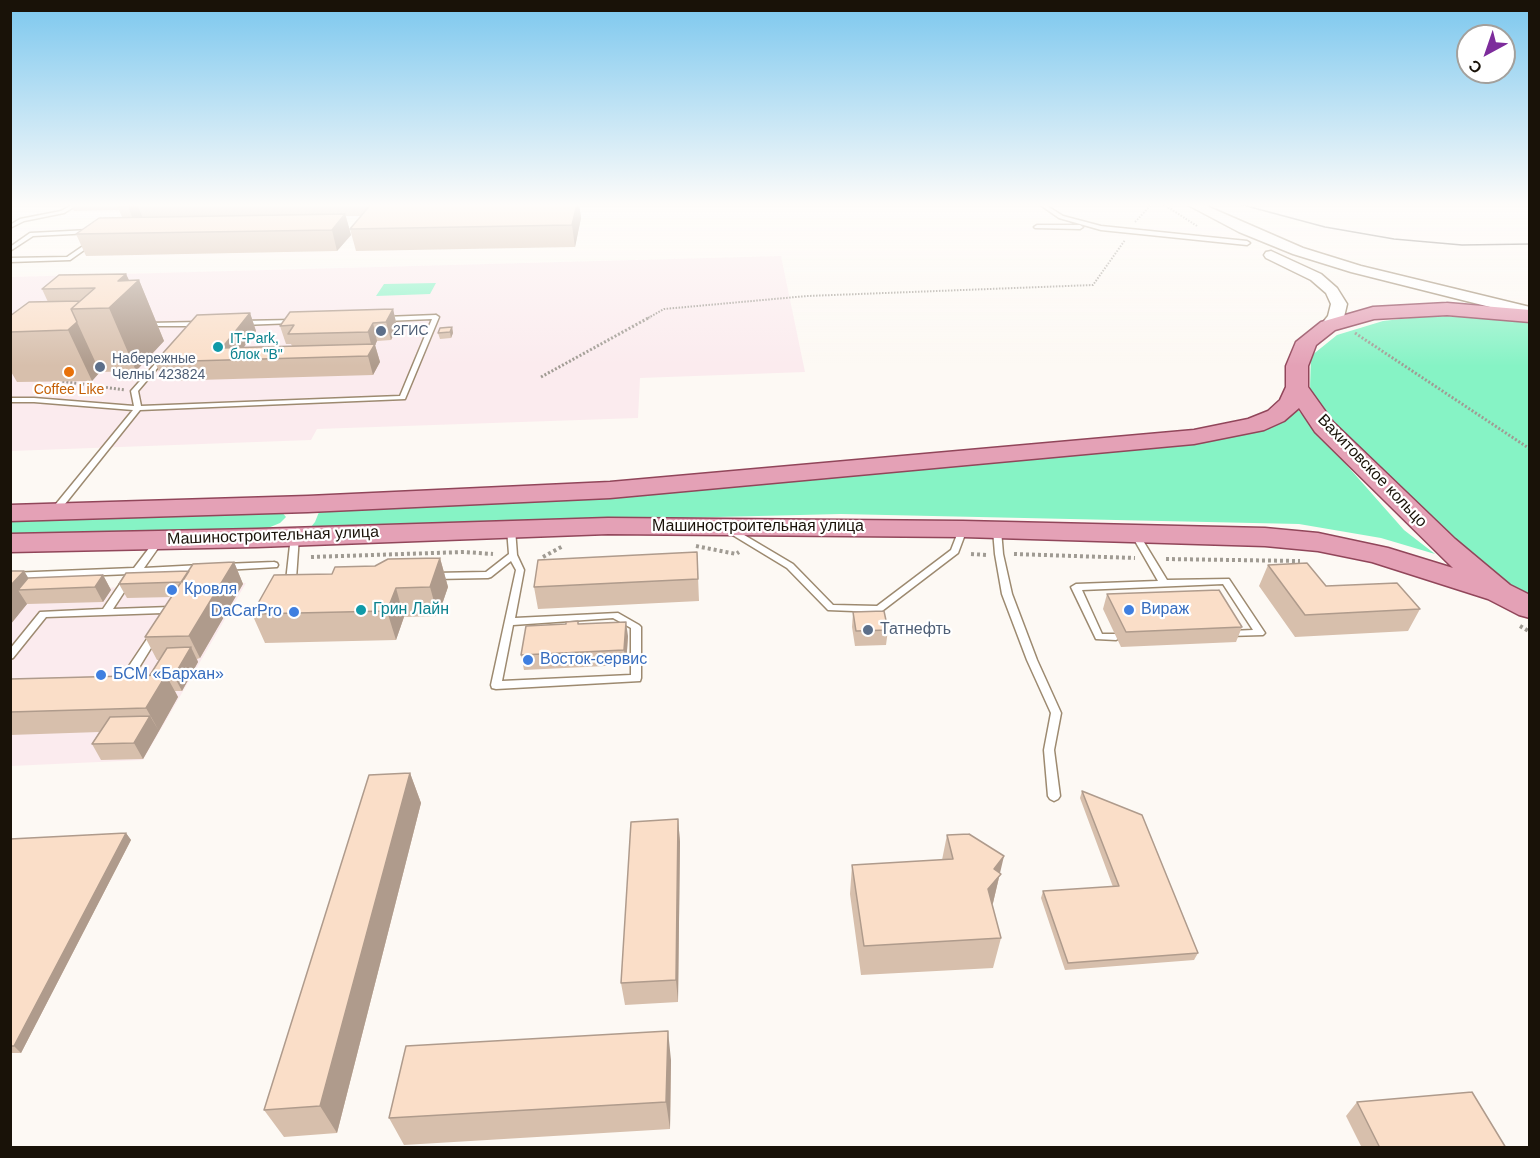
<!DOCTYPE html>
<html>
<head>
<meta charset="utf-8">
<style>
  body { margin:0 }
  #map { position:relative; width:1540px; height:1158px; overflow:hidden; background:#fdf9f4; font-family:Arial,sans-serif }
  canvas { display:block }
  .frame { position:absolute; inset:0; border:12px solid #191208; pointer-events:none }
  .north { position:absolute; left:1456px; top:24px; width:60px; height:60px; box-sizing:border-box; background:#fff; border:2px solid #a3a09c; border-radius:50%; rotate:220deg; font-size:16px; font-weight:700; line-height:24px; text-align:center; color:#191208 }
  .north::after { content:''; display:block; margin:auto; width:21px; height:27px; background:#7d2c9c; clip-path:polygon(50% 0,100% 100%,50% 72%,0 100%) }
</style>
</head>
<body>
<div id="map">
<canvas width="1540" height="1158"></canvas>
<div class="frame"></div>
<div class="north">С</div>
</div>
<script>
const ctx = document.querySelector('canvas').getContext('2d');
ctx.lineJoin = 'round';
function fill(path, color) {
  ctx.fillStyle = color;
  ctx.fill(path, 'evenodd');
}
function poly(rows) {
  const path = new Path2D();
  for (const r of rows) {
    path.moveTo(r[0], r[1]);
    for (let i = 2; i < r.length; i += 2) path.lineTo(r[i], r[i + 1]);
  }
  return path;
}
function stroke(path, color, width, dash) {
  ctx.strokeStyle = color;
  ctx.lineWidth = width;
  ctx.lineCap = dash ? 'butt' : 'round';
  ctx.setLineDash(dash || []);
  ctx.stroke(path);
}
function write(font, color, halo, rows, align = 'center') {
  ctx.font = font + ' Arial,sans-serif';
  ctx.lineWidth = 4.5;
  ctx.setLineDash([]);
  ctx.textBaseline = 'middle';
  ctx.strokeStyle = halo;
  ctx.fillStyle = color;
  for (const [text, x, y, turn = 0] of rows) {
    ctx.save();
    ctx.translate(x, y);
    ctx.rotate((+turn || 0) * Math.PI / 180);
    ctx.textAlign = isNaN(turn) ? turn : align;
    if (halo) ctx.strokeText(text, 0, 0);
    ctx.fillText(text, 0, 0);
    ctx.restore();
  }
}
const commercial = poly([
  [781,256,805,372,640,378,638,418,317,429,311,440,11,451,10,277],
  [246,583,143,760,11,766,10,591]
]);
const green = poly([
  [436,283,430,294,376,296,384,284],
  [1427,316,1487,317,1529,322,1529,598,1503,582,1430,523,1318,406,1310,389,1311,356,1337,335,1383,321],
  [1298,410,1404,530,1435,554,1381,538,1299,524,841,514,593,520,306,533,315,522,319,512,609,497,1205,442,1262,430,1283,421],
  [281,511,286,517,280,523,268,528,11,539,10,522]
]);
const pathFar2 = poly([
  [1163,204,1197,226],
  [1135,222,1152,204],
  [648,318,664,309,807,296,1093,285,1125,240]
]);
const pathFar1 = poly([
  [1355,333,1530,449],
  [541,377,650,317],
  [49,389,60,381,125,390]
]);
const path = poly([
  [696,546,736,554,739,552],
  [971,554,987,555],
  [1014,554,1135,558],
  [311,557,464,552,493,554],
  [543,557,563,546],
  [1166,559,1300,561],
  [1520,626,1530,632]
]);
const service = poly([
  [74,204,79,204,64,213,24,221,10,228,10,225,20,219,61,211,74,204],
  [1039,204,1044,204,1063,216,1101,226,1247,241,1250,243,1247,245,1101,230,1059,218,1039,204],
  [1037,225,1080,225,1083,227,1080,229,1035,228,1034,227,1037,225],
  [90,230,92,231,92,233,33,236,10,251,10,247,30,233,90,230],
  [89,242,94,243,70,260,10,262,10,258,67,257,89,242],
  [436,315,439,317,405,399,140,410,57,514,54,514,50,512,51,510,133,410,34,402,10,402,10,398,34,398,134,406,131,391,162,356,164,355,167,357,166,358,138,391,141,406,400,396,432,319,385,321,382,319,385,317,436,315],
  [293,320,296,322,295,323,241,325,238,323,241,321,293,320],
  [148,323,200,322,203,324,200,326,146,326,146,324,148,323],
  [511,526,515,529,517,555,524,570,515,618,618,613,639,625,641,627,641,678,640,681,496,689,492,688,491,685,516,570,511,561,491,577,488,578,434,579,430,576,434,573,486,572,509,554,507,529,511,526],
  [613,618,631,628,631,675,502,681,513,625,613,618],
  [729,526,793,564,833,605,877,606,951,550,960,527,963,526,967,529,958,553,882,611,879,612,828,610,787,568,726,531,725,529,729,526],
  [997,527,1001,530,1003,554,1012,594,1037,660,1061,713,1054,750,1060,796,1058,799,1054,801,1050,799,1048,796,1044,750,1051,713,1027,660,1002,594,995,554,993,530,997,527],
  [1135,531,1139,534,1167,580,1229,579,1265,633,1263,635,1228,636,1226,634,1228,632,1231,631,1253,630,1223,584,1082,590,1102,634,1116,634,1121,637,1116,640,1096,639,1071,587,1076,584,1158,581,1131,534,1135,531],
  [295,533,299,536,296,579,299,581,297,583,291,584,286,581,291,536,295,533],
  [159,538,163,541,144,568,201,565,205,568,201,571,10,579,10,573,134,568,156,539,159,538],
  [274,562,277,563,278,565,277,567,224,570,220,567,224,564,274,562],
  [127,577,132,580,113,609,170,607,175,610,171,615,168,616,163,613,46,617,13,658,10,659,10,649,40,612,103,609,124,578,127,577],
  [154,632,159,635,127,687,119,687,118,684,119,681,151,633,154,632]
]);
const tertiary = poly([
  [1186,204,1202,204,1303,248,1361,266,1530,307,1530,317,1351,272,1293,254,1239,232,1186,204],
  [1271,251,1321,274,1337,288,1347,304,1344,317,1334,329,1322,329,1320,326,1328,316,1331,304,1326,293,1311,280,1266,258,1264,255,1266,252,1271,251]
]);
const primary = poly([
  [1447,303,1530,310,1530,322,1447,315,1374,319,1335,330,1316,345,1308,366,1308,387,1333,422,1455,539,1510,585,1530,595,1530,618,1519,615,1488,599,1372,562,1318,551,1265,546,963,537,608,534,257,547,10,552,10,534,257,529,608,518,963,521,1265,528,1318,533,1388,548,1453,568,1315,432,1299,408,1284,421,1264,430,1194,444,610,498,308,512,10,521,10,505,308,496,610,482,1194,430,1248,419,1268,411,1280,400,1286,387,1286,366,1296,342,1321,322,1373,307,1447,303]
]);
const tram = poly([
  [1239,204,1325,227,1394,239,1462,245,1530,244]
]);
const wall = poly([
  [71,204,579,204,581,218,575,247,356,251,350,229,361,216,346,216,351,235,337,251,86,256,76,234,122,217,119,210,74,211],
  [126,274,129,280,139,280,164,341,136,371,100,372,92,381,17,382,10,370,10,316,48,302,42,289],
  [393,309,397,327,391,340,377,341,375,345,380,362,373,375,163,381,155,362,250,313,256,331,244,347,292,346,291,344,286,344,280,326],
  [452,327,453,333,451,338,440,339,438,333],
  [697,552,699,601,538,609,534,587],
  [440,558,448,587,438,616,404,617,396,640,265,643,252,614,332,574,375,566],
  [234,562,243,584,200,658,197,659,198,662,182,691,175,691,178,697,143,759,101,760,92,744,99,732,10,735,10,679,150,675,159,660,157,660,145,637,172,597,127,598,119,584],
  [1268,565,1326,586,1420,609,1408,631,1295,637,1259,586],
  [10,571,24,571,28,578,103,575,111,590,103,602,27,604,10,625],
  [1107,594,1242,627,1236,642,1121,647,1103,609],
  [853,612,888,630,886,645,855,646,852,627],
  [578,621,578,624,628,636,626,665,524,670,521,655,566,624],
  [410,773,421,803,337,1133,284,1137,264,1110],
  [1082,791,1198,953,1194,960,1065,970,1041,898,1043,891,1113,887,1080,798],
  [678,819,680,842,678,1002,625,1005,621,983],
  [126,833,131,840,21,1053,10,1053,10,839],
  [947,835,1000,873,993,903,992,905,1001,938,993,968,861,975,850,894,852,865,942,860],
  [671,1060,670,1129,404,1145,389,1118],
  [1357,1102,1506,1148,1362,1148,1346,1116]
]);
const shadedWall = poly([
  [131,204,137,204,144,221,136,227,128,206],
  [577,204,579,204,581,218,575,247,572,225],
  [345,214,351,235,337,251,332,230],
  [126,274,132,287,139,280,164,341,136,371,109,308,118,281],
  [393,309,397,327,391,340,386,322],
  [250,313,256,331,234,360,222,348],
  [77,322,100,372,92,381,68,330],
  [373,323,377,341,375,345,380,362,373,375,368,356,372,348,368,332],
  [452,327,453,333,451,338,450,332],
  [440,558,448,587,438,616,430,587],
  [234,562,243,584,200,658,189,636],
  [24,571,35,589,18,590,27,604,10,625,10,586],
  [103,575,111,590,103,602,95,587],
  [396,588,404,617,396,640,387,611],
  [626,622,628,636,626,665,624,650],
  [191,647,198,662,182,691,174,676],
  [166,675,178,697,159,731,146,708],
  [150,716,159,731,143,759,134,743],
  [410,773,421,803,337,1133,320,1106],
  [678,819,680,842,678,1002,676,980],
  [126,833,131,840,21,1053,14,1046],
  [1004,856,993,903,981,919,994,869],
  [668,1031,671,1060,670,1129,666,1102]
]);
const building = poly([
  [121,204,131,204,128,206,118,207,121,204],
  [371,204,577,204,572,225,350,229,371,204],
  [345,214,332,230,76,234,99,218,345,214],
  [126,274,118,281,139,280,109,308,71,309,95,288,42,289,59,275,126,274],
  [80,301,71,309,77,322,68,330,10,332,10,316,29,302,80,301],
  [393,309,386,322,373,323,368,332,288,334,294,325,280,326,290,312,393,309],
  [250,313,222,348,375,344,368,356,155,362,197,315,250,313],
  [452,327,450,332,438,333,440,328,452,327],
  [697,552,698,579,534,587,538,560,697,552],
  [440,558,430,587,396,588,387,611,252,614,274,575,332,574,335,567,375,566,388,559,440,558],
  [234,562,189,636,145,637,193,564,234,562],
  [1307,563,1326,586,1397,583,1420,609,1305,615,1268,565,1307,563],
  [10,571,24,571,10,586,10,571],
  [189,571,182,582,119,584,126,573,189,571],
  [103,575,95,587,18,590,28,578,103,575],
  [1219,590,1242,627,1126,632,1107,594,1219,590],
  [884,611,888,630,856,631,853,612,884,611],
  [578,621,578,624,626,622,624,650,521,655,526,626,566,624,566,622,578,621],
  [191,647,174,676,167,676,166,675,150,675,167,648,191,647],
  [166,675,146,708,10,712,10,679,166,675],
  [150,716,134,743,92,744,110,717,150,716],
  [410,773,320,1106,264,1110,369,775,410,773],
  [1082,791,1142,815,1198,953,1068,963,1043,891,1119,886,1082,791],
  [678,819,676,980,621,983,631,822,678,819],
  [126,833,14,1046,10,1046,10,839,126,833],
  [969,834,1004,856,994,869,1001,874,988,889,1001,938,864,946,852,865,953,859,947,835,969,834],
  [668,1031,666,1102,389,1118,406,1046,668,1031],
  [1472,1092,1506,1148,1380,1148,1357,1102,1472,1092]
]);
const markers = [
  [381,331,6,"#5c6f8a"],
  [218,347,6,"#0f9aa8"],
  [100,367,6,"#5c6f8a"],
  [69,372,6,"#e8710a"],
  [172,590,6,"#3f7fe0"],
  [361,610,6,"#0f9aa8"],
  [1129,610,6,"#3f7fe0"],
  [294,612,6,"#3f7fe0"],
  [868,630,6,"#5c6f8a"],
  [528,660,6,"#3f7fe0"],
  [101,675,6,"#3f7fe0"]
];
const farServicenames = [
  ["2ГИС",393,331],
  ["Набережные",112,359],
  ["Челны 423824",112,375]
];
const farCulturenames = [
  ["IT-Park,",230,339],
  ["блок \"В\"",230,355]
];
const farFoodnames = [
  ["Coffee Like",69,390]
];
const streetNames = [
  ["Вахитовское кольцо",1372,471,46],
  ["Машиностроительная улица",758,527],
  ["Машиностроительная улица",273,536,-2]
];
const shopNames = [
  ["Кровля",184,590],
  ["Вираж",1141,610],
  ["DaCarPro",282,612,"right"],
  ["Восток-сервис",540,660],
  ["БСМ «Бархан»",113,675]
];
const cultureNames = [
  ["Грин Лайн",373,610]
];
const serviceNames = [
  ["Татнефть",880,630]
];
fill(commercial, '#fbebee');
fill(green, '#86f3c5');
stroke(service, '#9d8a70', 3);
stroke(tertiary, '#9d8a70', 3);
stroke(primary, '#91465a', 3);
stroke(pathFar2, '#a09b93', 2, [1.5, 1.5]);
stroke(pathFar1, '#a09b93', 3, [2, 2]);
stroke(path, '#a09b93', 4, [3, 3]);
fill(service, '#fff');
fill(tertiary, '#fff');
fill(primary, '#e4a1b6');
stroke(tram, '#6f6961', 1.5);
fill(wall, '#d7bfac');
fill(shadedWall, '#af9b8c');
fill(building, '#fadec8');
stroke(building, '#af9b8c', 1.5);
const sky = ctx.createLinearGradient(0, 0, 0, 366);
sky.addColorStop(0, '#7bc7ee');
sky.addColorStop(0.56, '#fefcfa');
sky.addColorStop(1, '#fefcfa00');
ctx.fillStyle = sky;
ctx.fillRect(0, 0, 1540, 366);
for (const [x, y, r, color] of markers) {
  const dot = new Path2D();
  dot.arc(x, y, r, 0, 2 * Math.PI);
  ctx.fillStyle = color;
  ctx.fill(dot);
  stroke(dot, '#fff', 2);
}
write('14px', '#4e5e75', '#fff', farServicenames, 'left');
write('14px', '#0d838f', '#fff', farCulturenames, 'left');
write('14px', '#c56008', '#fff', farFoodnames);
write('16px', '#191208', '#fff', streetNames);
write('16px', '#366cbe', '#fff', shopNames, 'left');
write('16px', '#0d838f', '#fff', cultureNames, 'left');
write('16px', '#4e5e75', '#fff', serviceNames, 'left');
</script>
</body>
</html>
